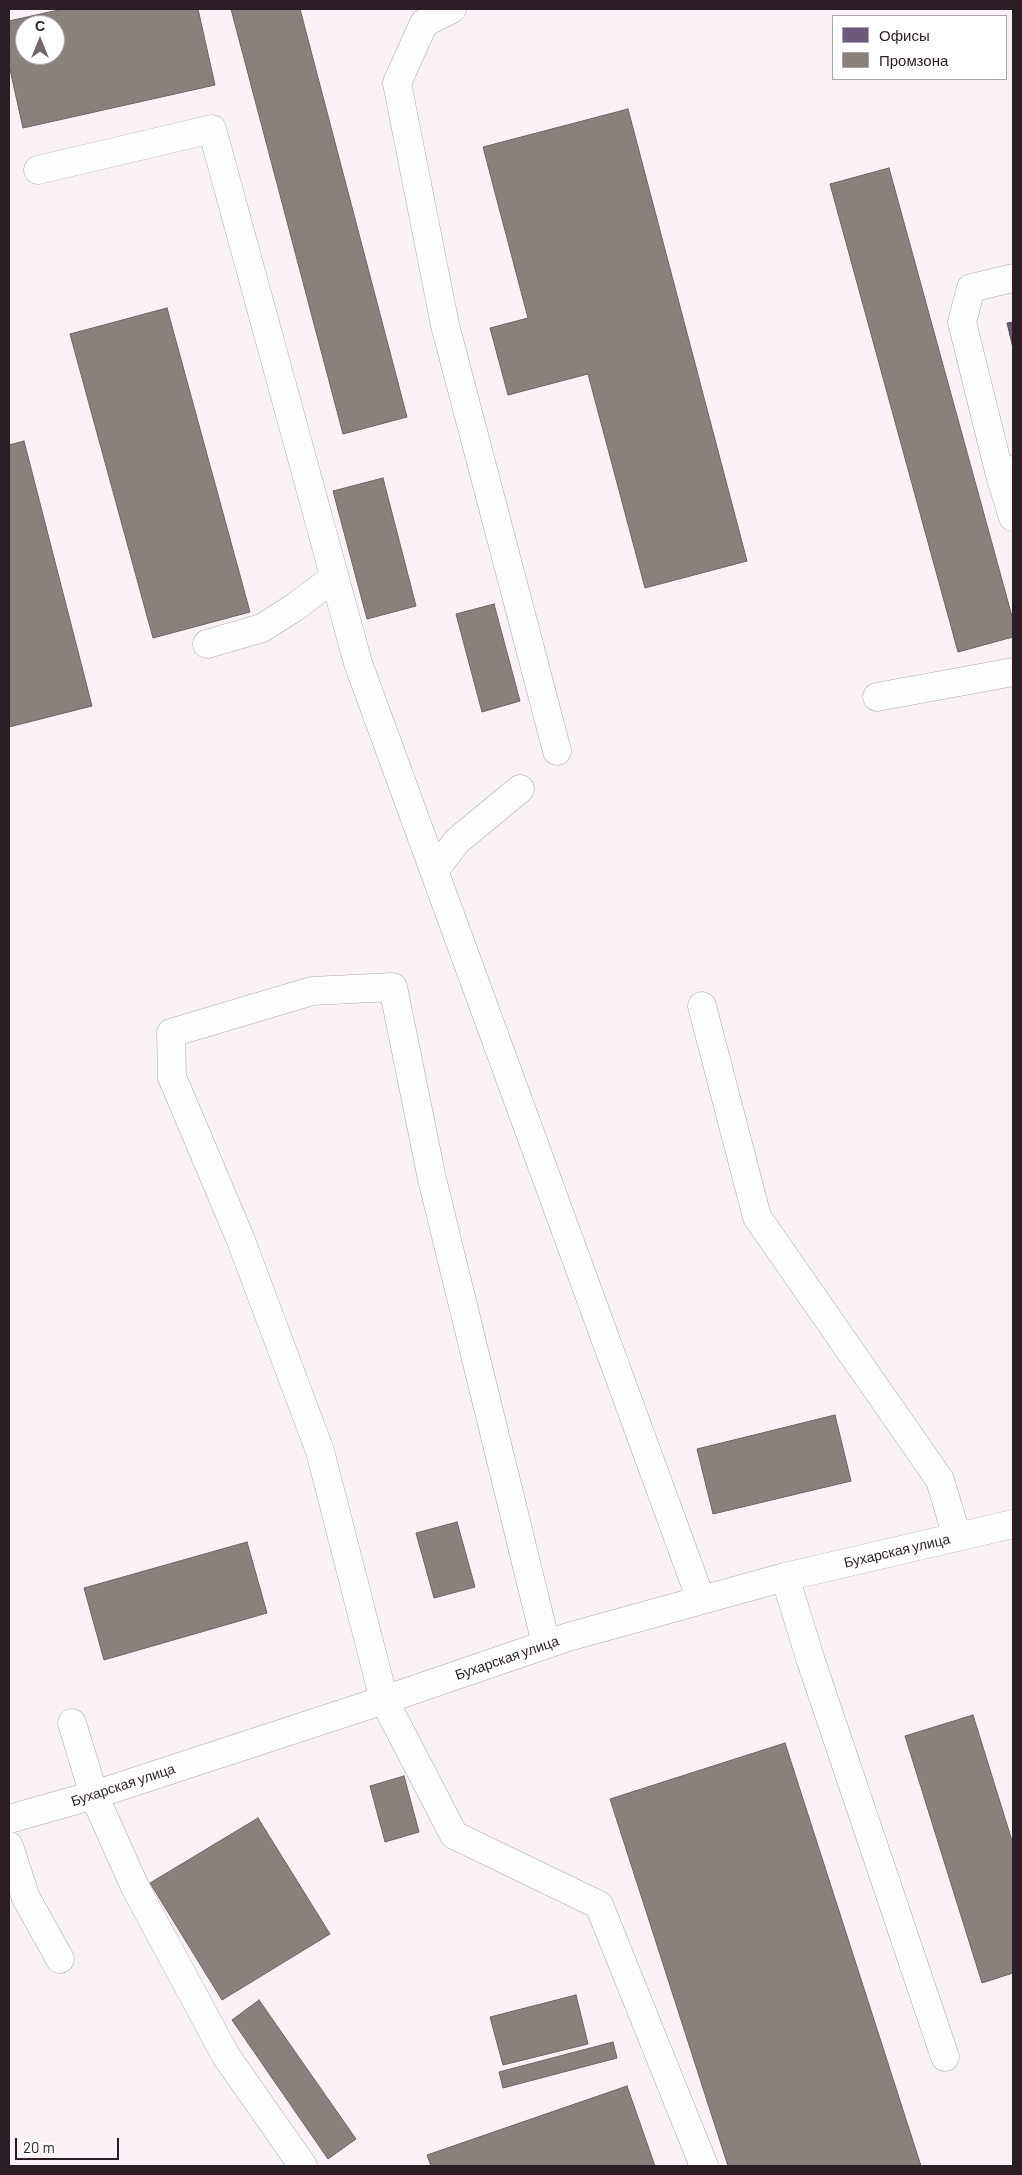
<!DOCTYPE html>
<html>
<head>
<meta charset="utf-8">
<style>
  body { margin:0 }
  #map { position:relative; width:1022px; height:2175px; overflow:hidden; background:#faf2f6; font-family:Barlow,sans-serif }
  canvas { display:block }
  .frame { position:absolute; inset:0; border:10px solid #2a1d25; pointer-events:none }
  .legend { position:absolute; left:832px; top:15px; width:175px; height:65px; box-sizing:border-box; background:#fff; border:1px solid #aaa5a8; margin:0; padding:6px 9px; list-style:none; font-size:15px; color:#2a1d25 }
  .legend li { display:flex; align-items:center; gap:10px; height:25px }
  .legend b { width:25px; border:1px solid #aaa5a8 }
  .north { position:absolute; left:15px; top:15px; width:50px; height:50px; box-sizing:border-box; background:#fff; border:1px solid #aaa5a8; border-radius:50%; rotate:0deg; font-size:14px; font-weight:700; line-height:20px; text-align:center; color:#2a1d25 }
  .north::after { content:''; display:block; margin:auto; width:18px; height:22px; background:#73686e; clip-path:polygon(50% 0,100% 100%,50% 72%,0 100%) }
  .scale { position:absolute; left:15px; top:2138px; width:104px; height:22px; box-sizing:border-box; border:2px solid #2a1d25; border-top:0; padding-left:6px; font-size:15px; line-height:18px; white-space:nowrap; color:#2a1d25; -webkit-text-stroke:4px #fff; paint-order:stroke }
</style>
</head>
<body>
<div id="map">
<canvas width="1022" height="2175"></canvas>
<div class="frame"></div>
<ul class="legend">
<li><b style="height:14px;background:#6d597a"></b>Офисы</li>
<li><b style="height:14px;background:#8a817c"></b>Промзона</li>
</ul>
<div class="north">С</div>
<div class="scale">20 m</div>
</div>
<script>
const ctx = document.querySelector('canvas').getContext('2d');
ctx.lineJoin = 'round';
function fill(path, color) {
  ctx.fillStyle = color;
  ctx.fill(path, 'evenodd');
}
function poly(rows) {
  const path = new Path2D();
  for (const r of rows) {
    path.moveTo(r[0], r[1]);
    for (let i = 2; i < r.length; i += 2) path.lineTo(r[i], r[i + 1]);
  }
  return path;
}
function stroke(path, color, width, dash) {
  ctx.strokeStyle = color;
  ctx.lineWidth = width;
  ctx.lineCap = dash ? 'butt' : 'round';
  ctx.setLineDash(dash || []);
  ctx.stroke(path);
}
function write(font, color, halo, rows, align = 'center') {
  ctx.font = font + ' Barlow,sans-serif';
  ctx.lineWidth = 5;
  ctx.setLineDash([]);
  ctx.textBaseline = 'middle';
  ctx.strokeStyle = halo;
  ctx.fillStyle = color;
  for (const [text, x, y, turn = 0] of rows) {
    ctx.save();
    ctx.translate(x, y);
    ctx.rotate((+turn || 0) * Math.PI / 180);
    ctx.textAlign = isNaN(turn) ? turn : align;
    if (halo) ctx.strokeText(text, 0, 0);
    ctx.fillText(text, 0, 0);
    ctx.restore();
  }
}
const offices = poly([
  [1013,322,1013,348,1007,323,1013,322]
]);
const industry = poly([
  [63,9,198,9,215,85,23,128,9,65,9,21,63,9],
  [25,25,55,25,55,55,25,55,25,25],
  [231,9,300,9,407,417,343,434,231,9],
  [628,109,747,561,645,588,588,374,508,395,490,328,528,318,483,147,628,109],
  [889,168,1013,620,1013,637,958,652,830,184,889,168],
  [167,308,250,612,153,638,70,334,167,308],
  [24,441,92,706,9,727,9,445,24,441],
  [383,478,416,606,367,619,333,491,383,478],
  [494,604,520,701,482,712,456,614,494,604],
  [835,1415,851,1481,713,1514,697,1449,835,1415],
  [457,1522,475,1587,434,1598,416,1533,457,1522],
  [247,1542,267,1613,104,1660,84,1588,247,1542],
  [973,1715,1013,1844,1013,1973,982,1983,905,1736,973,1715],
  [785,1743,921,2166,728,2166,610,1799,785,1743],
  [404,1776,419,1832,385,1842,370,1786,404,1776],
  [258,1818,330,1934,222,2000,150,1883,258,1818],
  [576,1995,588,2044,503,2065,490,2017,576,1995],
  [259,2000,356,2139,328,2159,232,2020,259,2000],
  [613,2042,617,2058,503,2088,499,2072,613,2042],
  [627,2086,655,2166,431,2166,427,2155,627,2086]
]);
const minor = poly([
  [452,9,424,23,397,83,445,325,557,751],
  [38,170,212,129,358,663,701,1600],
  [1013,470,1000,475,1013,517],
  [1000,475,962,322,971,288,1013,278],
  [207,644,262,628,295,607,335,577],
  [877,697,1013,672],
  [434,871,457,841,520,789],
  [702,1006,757,1217,940,1480,957,1537],
  [785,1577,811,1661,945,2057],
  [546,1644,432,1179,393,987,312,991,171,1033,172,1077,240,1238,320,1451,384,1700,454,1835,599,1905,704,2166],
  [72,1723,94,1795,135,1887,226,2056,303,2166],
  [9,1819,94,1795,384,1700,568,1637,785,1577,1013,1524],
  [9,1846,26,1898,60,1959]
]);
const streetNames = [
  ["Бухарская улица",897,1551,-13],
  ["Бухарская улица",507,1658,-19],
  ["Бухарская улица",123,1785,-18]
];
fill(offices, '#6d597a');
stroke(offices, '#594760', 1);
fill(industry, '#8a817c');
stroke(industry, '#6d6362', 1);
stroke(minor, '#b1a8ad', 29);
stroke(minor, '#fefdfe', 28);
write('14px', '#2a1d25', '#fff', streetNames);
</script>
</body>
</html>
